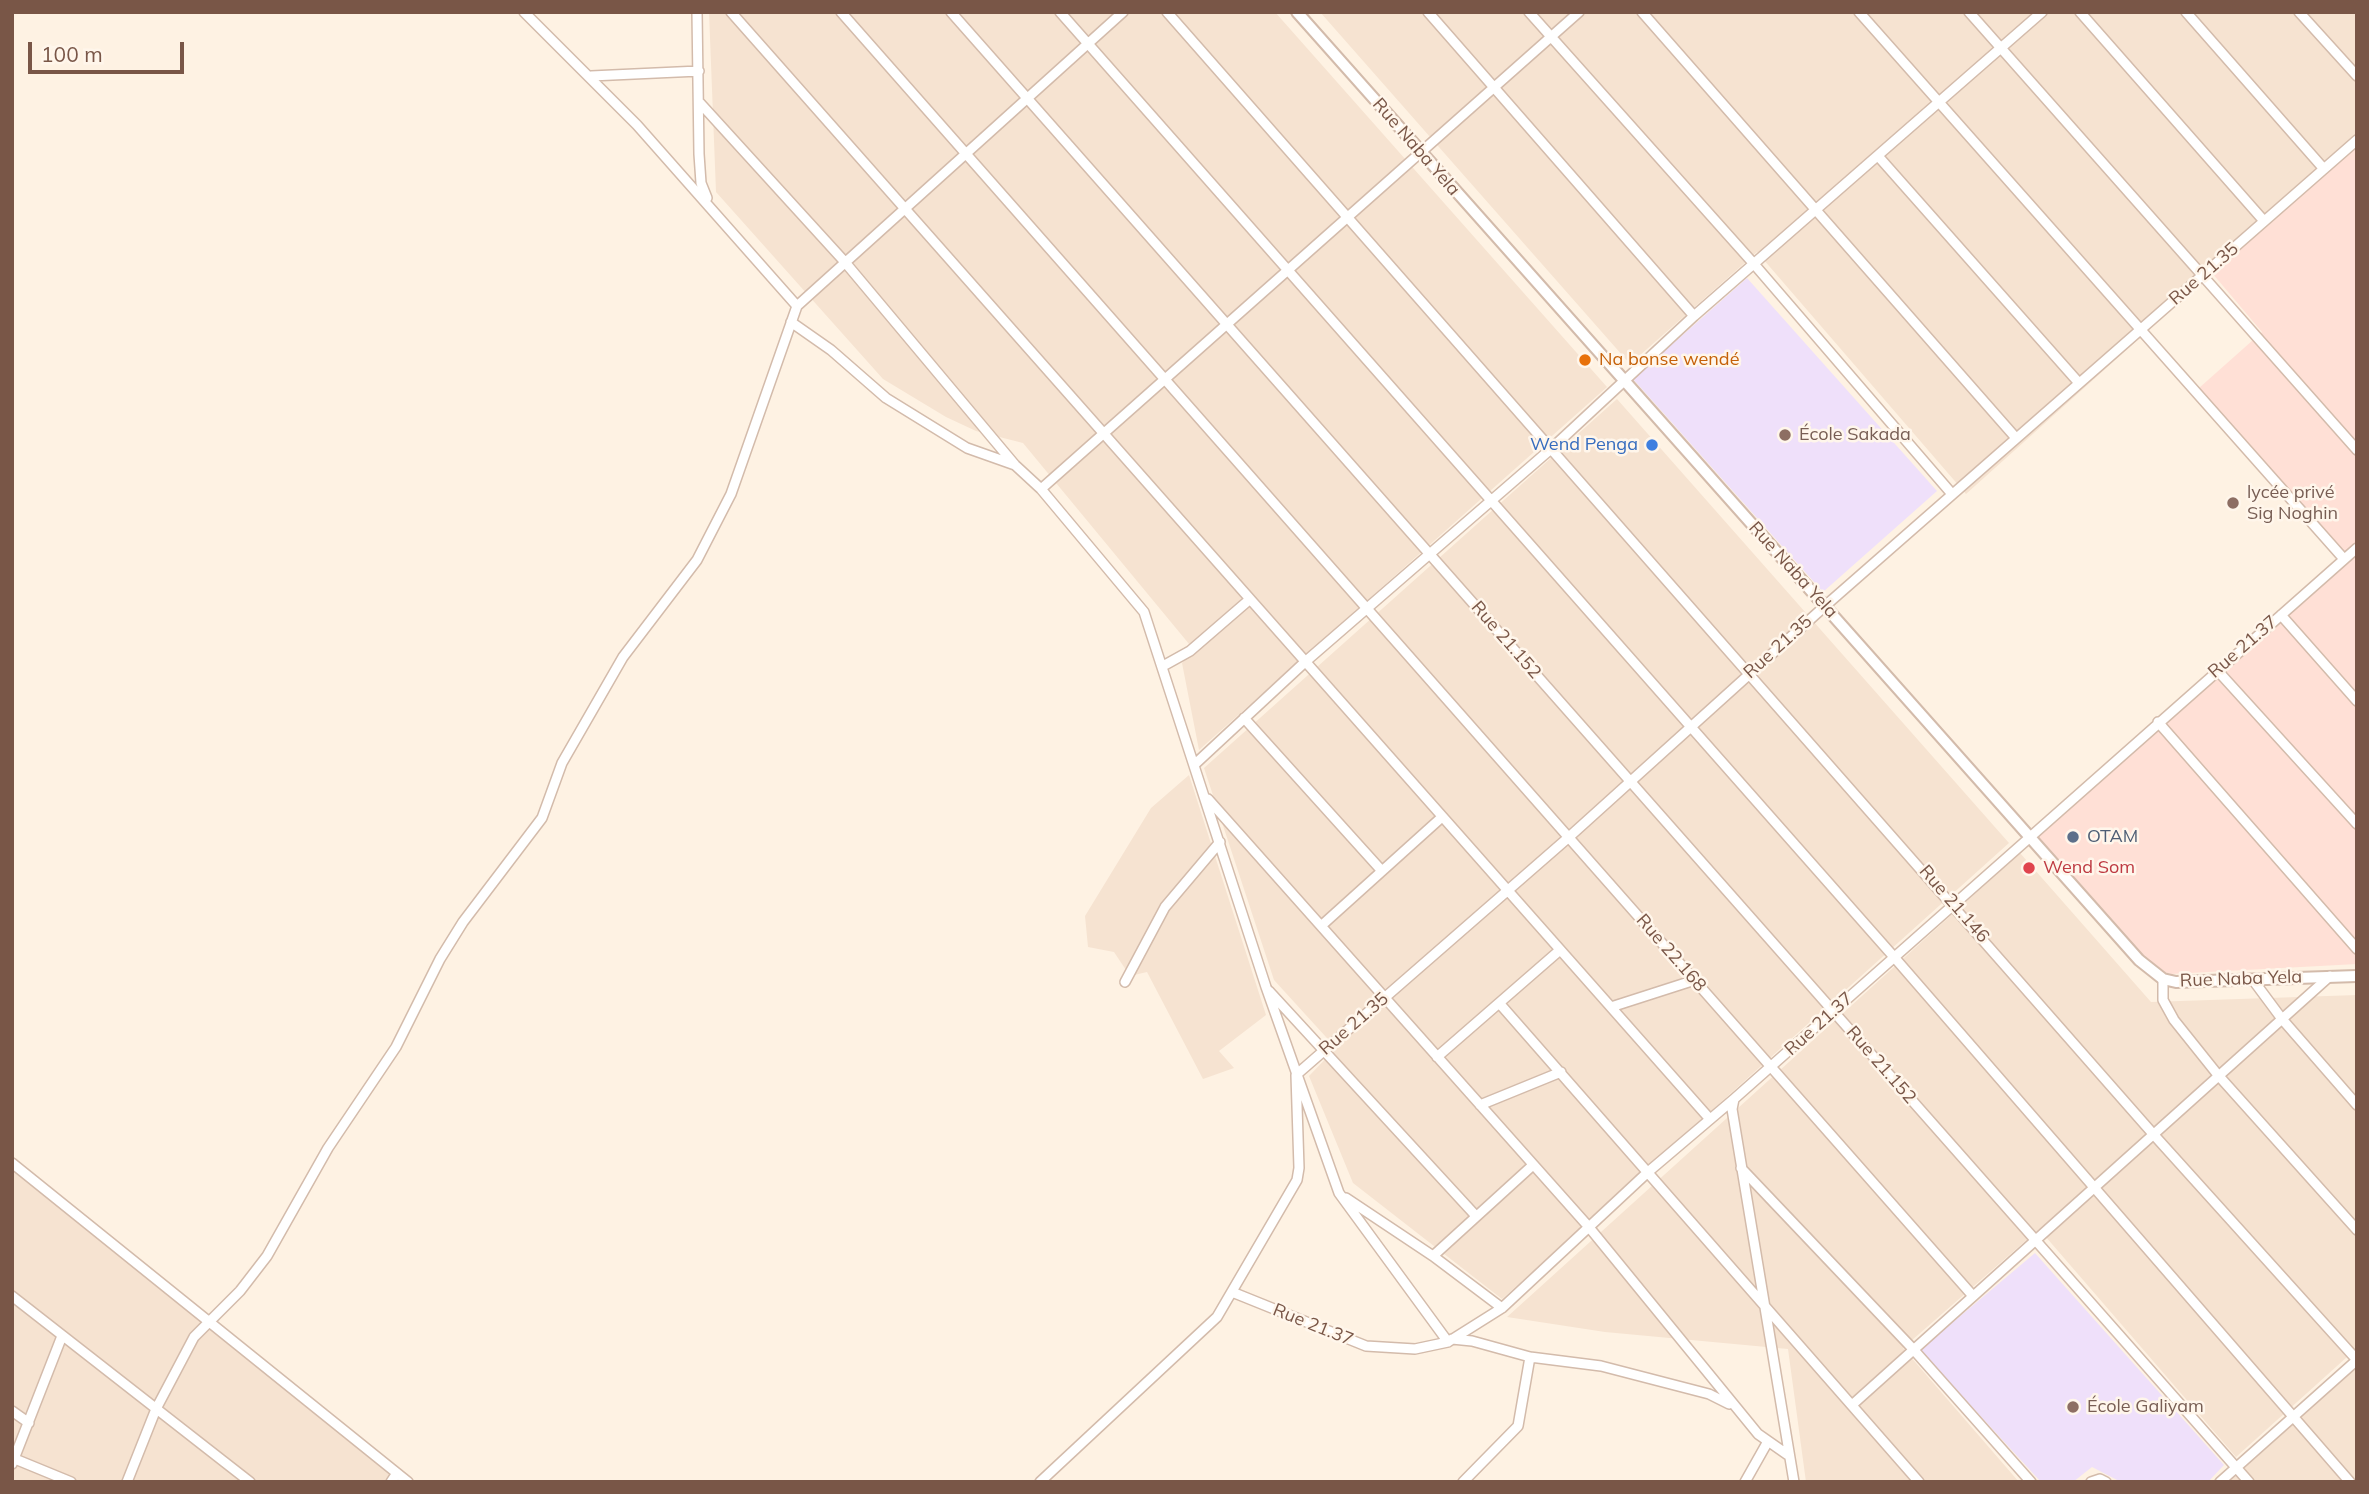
<!DOCTYPE html>
<html>
<head>
<meta charset="utf-8">
<style>
  body { margin:0 }
  #map { position:relative; width:2369px; height:1494px; overflow:hidden; background:#fef2e3; font-family:Mulish,sans-serif }
  canvas { display:block }
  .frame { position:absolute; inset:0; border:14px solid #795647; pointer-events:none }
  .scale { position:absolute; left:28px; top:42px; width:156px; height:32px; box-sizing:border-box; border:4px solid #795647; border-top:0; padding-left:9px; font-size:21px; line-height:24px; white-space:nowrap; color:#795647; -webkit-text-stroke:5px #fff6eb; paint-order:stroke }
</style>
</head>
<body>
<div id="map">
<canvas width="2369" height="1494"></canvas>
<div class="frame"></div>
<div class="scale">100 m</div>
</div>
<script>
const ctx = document.querySelector('canvas').getContext('2d');
ctx.lineJoin = 'round';
function fill(path, color) {
  ctx.fillStyle = color;
  ctx.fill(path, 'evenodd');
}
function poly(rows) {
  const path = new Path2D();
  for (const r of rows) {
    path.moveTo(r[0], r[1]);
    for (let i = 2; i < r.length; i += 2) path.lineTo(r[i], r[i + 1]);
  }
  return path;
}
function stroke(path, color, width, dash) {
  ctx.strokeStyle = color;
  ctx.lineWidth = width;
  ctx.lineCap = dash ? 'butt' : 'round';
  ctx.setLineDash(dash || []);
  ctx.stroke(path);
}
function write(font, color, halo, rows, align = 'center') {
  ctx.font = font + ' Mulish,sans-serif';
  ctx.lineWidth = 5;
  ctx.setLineDash([]);
  ctx.textBaseline = 'middle';
  ctx.strokeStyle = halo;
  ctx.fillStyle = color;
  for (const [text, x, y, turn = 0] of rows) {
    ctx.save();
    ctx.translate(x, y);
    ctx.rotate((+turn || 0) * Math.PI / 180);
    ctx.textAlign = isNaN(turn) ? turn : align;
    if (halo) ctx.strokeText(text, 0, 0);
    ctx.fillText(text, 0, 0);
    ctx.restore();
  }
}
const residential = poly([
  [709,12,1275,12,1607,387,1199,750,1182,663,1194,650,1023,443,976,431,946,417,883,379,716,192],
  [1320,12,2357,12,2357,143,1966,494,1757,252,1630,364],
  [1617,399,2009,843,1502,1299,1353,1183,1309,1076,1336,1048,1274,980,1204,768],
  [1189,775,1266,1015,1219,1051,1234,1068,1203,1079,1147,972,1130,976,1114,952,1088,947,1085,916,1151,808],
  [2020,853,2151,1002,2357,995,2357,1348,2236,1457,2039,1229,1903,1348,2019,1482,1806,1482,1788,1349,1605,1332,1507,1317],
  [12,1164,404,1482,12,1482],
  [2357,1367,2357,1482,2229,1482]
]);
const commercial = poly([
  [2357,143,2357,694,2288,616,2350,560,2199,388,2262,332,2212,273],
  [2280,620,2357,708,2357,964,2171,974,2160,971,2140,953,2037,836]
]);
const education = poly([
  [1747,278,1937,491,1823,592,1633,379],
  [2035,1253,2224,1465,2208,1482,2121,1482,2092,1467,2073,1482,2041,1482,1920,1350]
]);
const minor = poly([
  [524,12,637,125,797,306],
  [697,12,699,154,701,183,707,198],
  [731,12,1709,1118],
  [841,12,1973,1296],
  [951,12,2249,1482],
  [1060,12,1894,957,2350,1482],
  [1167,12,2154,1135,2357,1360],
  [1428,12,1694,316],
  [1529,12,1754,264,1952,494],
  [1642,12,2016,438],
  [1859,12,2344,559],
  [1969,12,2357,450],
  [2080,12,2264,221],
  [2186,12,2324,169],
  [2299,12,2357,76],
  [591,76,699,71],
  [700,103,844,261,1015,465,1041,489,1144,612,1266,987,1339,1193,1448,1342],
  [1878,156,2079,383],
  [791,322,831,350,886,398,967,448,1015,465],
  [1041,489,1579,12],
  [2281,615,2357,701],
  [1163,666,1190,651,1249,600],
  [2217,670,2357,824],
  [1244,718,1382,871],
  [2158,722,2357,949],
  [1194,765,1305,662,1552,448,1694,316,2042,12],
  [1208,799,1588,1226,1758,1434,1788,1455],
  [1321,926,1442,817],
  [2163,979,2163,1000,2174,1020,2218,1075,2357,1230],
  [2253,980,2282,1019,2357,1105],
  [1125,982,1165,907,1220,842],
  [1269,991,1476,1216],
  [1500,1004,1919,1482],
  [1611,1007,1695,980],
  [1437,1057,1560,950],
  [1734,1099,1732,1109,1794,1482],
  [1480,1105,1561,1072],
  [12,1163,408,1482],
  [1741,1168,1913,1349,2031,1482],
  [1346,1198,1433,1256,1502,1308],
  [1433,1256,1533,1165],
  [1232,1292,1366,1346,1415,1349,1448,1342,1502,1308,1648,1172,1734,1099,2357,548],
  [12,1296,250,1482],
  [1452,1339,1472,1341,1530,1357,1601,1366,1709,1394,1729,1404],
  [1852,1405,2330,976],
  [12,1411,29,1423],
  [15,1459,71,1482],
  [12,1464,62,1336],
  [127,1482,156,1409,194,1337,240,1291,267,1256,328,1148,396,1047,440,959,463,922,542,818,562,763,623,657,697,560,731,494,797,306,1123,12],
  [391,1482,397,1473],
  [1040,1482,1217,1317,1297,1180,1299,1168,1296,1075,1569,837,1825,606,2357,140],
  [1463,1482,1518,1426,1530,1357],
  [1745,1482,1767,1443],
  [2091,1482,2100,1479,2106,1482],
  [2220,1482,2357,1360]
]);
const tertiary = poly([
  [1297,12,2139,960,2163,979,2176,982,2357,976]
]);
const markers = [
  [1585,360,7,"#e8710a"],
  [1785,435,7,"#8d6e63"],
  [1652,445,7,"#3f7fe0"],
  [2233,503,7,"#8d6e63"],
  [2073,837,7,"#5c6f8a"],
  [2029,868,7,"#e0444e"],
  [2073,1407,7,"#8d6e63"]
];
const streetNames = [
  ["Rue Naba Yela",1416,147,49],
  ["Rue 21.35",2204,274,-41],
  ["Rue Naba Yela",1793,570,48],
  ["Rue 21.152",1506,640,49],
  ["Rue 21.35",1778,647,-42],
  ["Rue 21.37",2243,647,-41],
  ["Rue 21.146",1954,904,49],
  ["Rue 22.168",1671,953,49],
  ["Rue Naba Yela",2241,979,-2],
  ["Rue 21.35",1354,1024,-41],
  ["Rue 21.37",1819,1024,-42],
  ["Rue 21.152",1881,1065,49],
  ["Rue 21.37",1313,1325,22]
];
const foodNames = [
  ["Na bonse wendé",1599,360]
];
const educationNames = [
  ["École Sakada",1799,435],
  ["lycée privé",2247,493],
  ["Sig Noghin",2247,514],
  ["École Galiyam",2087,1407]
];
const shopNames = [
  ["Wend Penga",1638,445]
];
const serviceNames = [
  ["OTAM",2087,837]
];
const healthNames = [
  ["Wend Som",2043,868]
];
fill(residential, '#f6e3d1');
fill(commercial, '#ffe0d6');
fill(education, '#efe0fa');
stroke(minor, '#d3bbab', 12);
stroke(tertiary, '#d3bbab', 14);
stroke(minor, '#fff', 9);
stroke(tertiary, '#fff', 10);
for (const [x, y, r, color] of markers) {
  const dot = new Path2D();
  dot.arc(x, y, r, 0, 2 * Math.PI);
  ctx.fillStyle = color;
  ctx.fill(dot);
  stroke(dot, '#fff6eb', 2.5);
}
write('18px', '#795647', '#fff6eb', streetNames);
write('18px', '#c56008', '#fff6eb', foodNames, 'left');
write('18px', '#785e54', '#fff6eb', educationNames, 'left');
write('18px', '#366cbe', '#fff6eb', shopNames, 'right');
write('18px', '#4e5e75', '#fff6eb', serviceNames, 'left');
write('18px', '#be3a42', '#fff6eb', healthNames, 'left');
</script>
</body>
</html>
